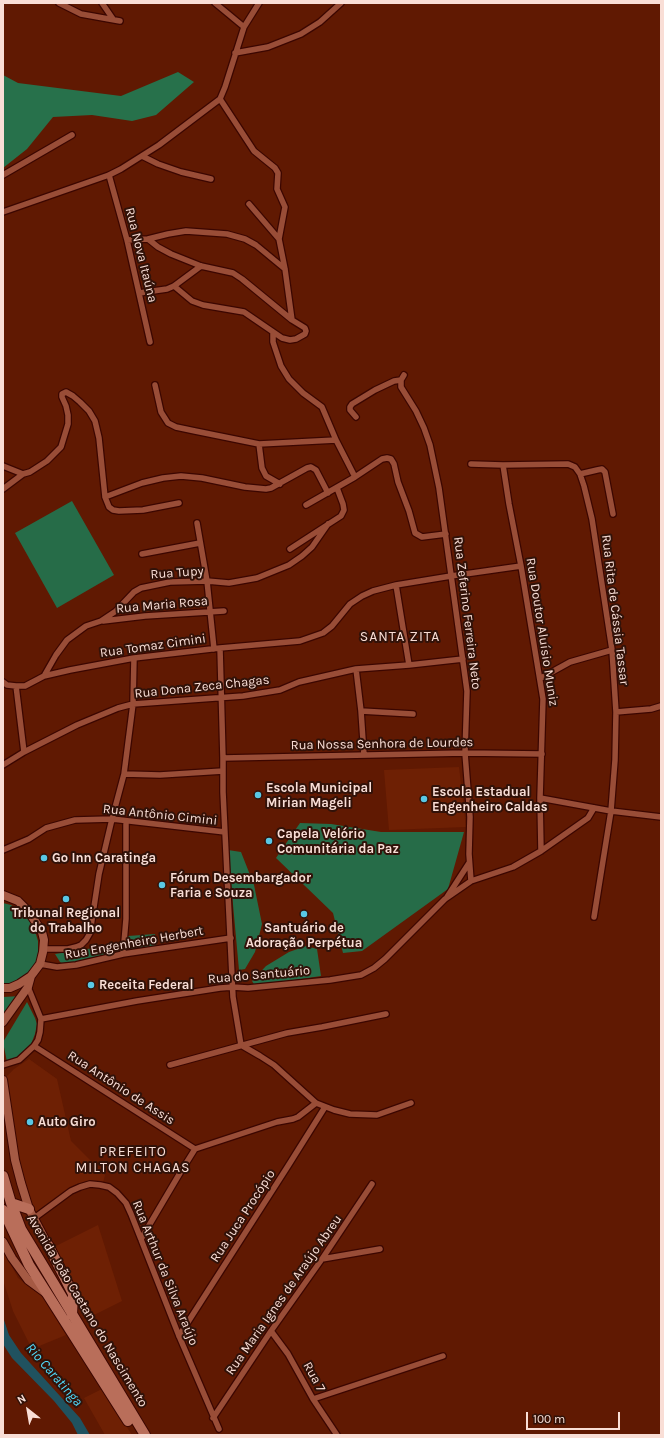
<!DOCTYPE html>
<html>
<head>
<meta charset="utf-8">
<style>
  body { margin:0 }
  #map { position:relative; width:664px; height:1438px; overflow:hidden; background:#601902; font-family:Karla,sans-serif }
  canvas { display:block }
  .frame { position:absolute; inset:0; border:4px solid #f9ded6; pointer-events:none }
  .north { position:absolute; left:8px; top:1390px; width:40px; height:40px; -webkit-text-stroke:3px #311209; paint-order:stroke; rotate:329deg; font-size:11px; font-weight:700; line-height:16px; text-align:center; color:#f9ded6 }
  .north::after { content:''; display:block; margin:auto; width:14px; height:18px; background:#f9ded6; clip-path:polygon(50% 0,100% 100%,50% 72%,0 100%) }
  .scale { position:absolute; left:526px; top:1412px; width:94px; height:18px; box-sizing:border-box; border:2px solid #f9ded6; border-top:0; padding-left:5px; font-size:12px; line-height:14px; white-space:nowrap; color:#f9ded6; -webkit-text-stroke:3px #311209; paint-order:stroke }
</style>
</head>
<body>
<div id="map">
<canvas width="664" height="1438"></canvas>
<div class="frame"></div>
<div class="north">N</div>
<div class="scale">100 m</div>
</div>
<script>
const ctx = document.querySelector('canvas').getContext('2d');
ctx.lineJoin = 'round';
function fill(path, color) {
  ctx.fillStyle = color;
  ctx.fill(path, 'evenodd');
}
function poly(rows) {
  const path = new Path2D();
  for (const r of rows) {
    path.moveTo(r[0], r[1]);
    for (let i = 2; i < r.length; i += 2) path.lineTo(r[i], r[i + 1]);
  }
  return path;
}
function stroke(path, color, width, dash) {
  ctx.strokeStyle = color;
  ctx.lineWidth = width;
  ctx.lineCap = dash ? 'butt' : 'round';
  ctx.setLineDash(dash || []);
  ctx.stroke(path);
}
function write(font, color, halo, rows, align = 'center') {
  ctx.font = font + ' Karla,sans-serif';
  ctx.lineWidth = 4;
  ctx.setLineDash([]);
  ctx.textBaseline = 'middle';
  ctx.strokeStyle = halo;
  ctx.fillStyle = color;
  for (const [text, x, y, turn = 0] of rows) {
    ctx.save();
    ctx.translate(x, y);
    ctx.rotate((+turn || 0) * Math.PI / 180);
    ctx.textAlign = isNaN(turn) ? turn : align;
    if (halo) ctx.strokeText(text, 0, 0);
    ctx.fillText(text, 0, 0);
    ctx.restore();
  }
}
const built = poly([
  [459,767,466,827,389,830,384,770],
  [29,1059,57,1079,71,1141,105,1175,103,1183,86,1181,75,1186,33,1215,22,1179,5,1078,14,1069],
  [98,1225,122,1301,86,1319,50,1249],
  [3,1250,18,1278,42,1296,66,1335,32,1349,13,1311,3,1280],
  [102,1389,132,1435,105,1435,84,1398]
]);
const green = poly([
  [72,501,114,575,57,608,15,533],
  [300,823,331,824,381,832,464,832,448,889,362,951,343,953,333,913,276,858],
  [228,850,241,852,254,885,262,924,255,952,245,969,239,970],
  [3,903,11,905,22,912,30,922,35,931,38,941,38,953,37,961,30,975,3,991],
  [155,934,157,952,135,954,130,948,128,936],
  [119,944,113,956,65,965,60,962,55,954],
  [306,946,317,949,321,976,255,986,252,981,266,966,289,952],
  [21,996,3,1022,3,997],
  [27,1002,35,1018,37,1024,35,1034,30,1047,16,1059,7,1062,3,1042]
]);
const forest = poly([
  [178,72,194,82,156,115,132,121,92,115,53,117,27,149,3,168,3,75,18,83,121,96]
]);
const water = poly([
  [3,1317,9,1335,21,1353,80,1418,90,1435,78,1435,72,1423,54,1401,12,1358,3,1344]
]);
const minor = poly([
  [59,3,81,14,120,21],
  [102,3,113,19],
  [215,3,244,27],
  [235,53,268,47,301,34,320,22,341,3],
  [220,99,254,151,275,168,278,173,277,189,285,207,279,239,285,269,292,320],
  [142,156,158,164,181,172,211,179],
  [3,175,72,135],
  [109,175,127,240,150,342],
  [249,204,279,239],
  [3,212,109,175,121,169,159,145,220,99,225,87,244,27,259,3],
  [148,239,168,234,186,231,227,234,245,239,256,245,285,269],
  [127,240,148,239,158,247,171,254,201,266,233,273,242,279,292,320,305,328,306,331,305,334,296,339,290,340,282,338,244,312,203,305,192,301,174,286],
  [139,293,167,289,174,286,201,266],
  [273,333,273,342,281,366,289,379,303,393,322,407,336,440,355,477],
  [404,375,401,380,401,387,416,411,424,428,430,445,439,488,467,691,465,753,470,817,469,854,471,881],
  [155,385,161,412,168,423,176,427,195,431,259,444,262,468,266,476,280,484],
  [356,417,350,410,350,407,352,404,375,390,394,381,401,380],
  [259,444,336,440],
  [471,464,503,465,568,464,575,467,580,474,584,486,592,519,612,650,616,712,615,760,611,811,594,917],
  [503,465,509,504,521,566,543,699,540,798,541,851],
  [3,466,23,474],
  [580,474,597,470,602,469,605,472,613,514],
  [3,489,23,474,30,472,47,461,61,447,68,424,68,415,66,406,62,397,62,394,66,392,73,396,80,402,89,411,95,421,99,438,105,497,142,483,163,478,181,476,202,478,245,487,266,489,271,488,307,468,311,467,316,470,328,493],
  [105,497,109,507,113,510,119,511,143,510,179,503],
  [306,505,355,477,382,459,387,458,391,459,394,464,398,482,409,511,415,533,422,537,446,534],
  [197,523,207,581,214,649],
  [290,549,341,516,344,510,343,504,337,488],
  [142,554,200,543],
  [396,585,409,665],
  [103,621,145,616,224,611],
  [220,648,223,758,223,792,233,997,241,1045],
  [356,669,361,711,364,755],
  [44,676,56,655,67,640,86,626,101,621,116,611,134,592,141,588,170,582,207,581,229,583,257,578,289,565,302,556,312,547,328,524],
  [541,678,570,662,612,650],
  [3,682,7,685,16,686,25,686,44,676,70,670,134,658,220,648,300,641,323,633,332,626,350,604,362,596,373,591,396,585,451,576,521,566],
  [16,686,24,752],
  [361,711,413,714],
  [616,712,651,709,661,706],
  [223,758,465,753,542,754],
  [3,765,24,752,77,725,118,708,133,704,243,696,280,690,299,682,356,669,409,665,463,659],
  [124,774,160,775,223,771],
  [540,798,611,811,661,817],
  [3,850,29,839,46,828,75,820,112,819,225,832],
  [447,897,469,863],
  [44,949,68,949,76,947,81,945,86,940,90,933,99,874,112,819,124,774,133,704,134,658],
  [123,954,126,919,126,821],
  [40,964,57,967,76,965,123,954,231,938],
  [41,1019,137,1001,220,988,233,987,248,988,330,980,361,975,374,968,385,959,445,899,471,881,513,867,541,851,588,818,594,808],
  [241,1045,260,1056,274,1065,316,1103,334,1110,350,1114,377,1115,411,1103],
  [34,1046,195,1149],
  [3,1065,19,1060,34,1046,38,1040,40,1032,41,1019,28,987],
  [170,1065,287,1033,322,1027,386,1014],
  [33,1219,71,1191,80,1187,90,1184,100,1185,109,1187,117,1193,126,1203,131,1214,179,1336,219,1429],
  [141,1239,180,1173,195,1149,277,1122,293,1119,298,1117,316,1103],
  [322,1259,380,1249],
  [271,1331,288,1354,313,1399,337,1435],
  [179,1336,288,1166,325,1107],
  [313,1399,443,1356],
  [213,1418,271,1331,322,1259,372,1184]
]);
const secondary = poly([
  [3,895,18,901,29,912,42,932,44,940,43,952,40,964,31,976,19,984,10,988,3,988],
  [3,1022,28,987,31,976],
  [3,1080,15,1160,21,1183,29,1209,48,1245],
  [3,1242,12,1258,28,1280,47,1294]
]);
const trunk = poly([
  [3,1176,11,1203,21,1229,145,1435],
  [11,1203,29,1209],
  [3,1210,29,1265,128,1421],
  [48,1245,73,1294,72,1315]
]);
const markers = [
  [258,795,4,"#59c8e5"],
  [424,799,4,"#59c8e5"],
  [269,841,4,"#59c8e5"],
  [44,858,4,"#59c8e5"],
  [162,885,4,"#59c8e5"],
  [66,899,4,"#59c8e5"],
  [304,914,4,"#59c8e5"],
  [91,985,4,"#59c8e5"],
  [30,1122,4,"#59c8e5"]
];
const streetNames = [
  ["Rua Nova Itaúna",141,255,76],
  ["Rua Tupy",177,573,-4],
  ["Rua Maria Rosa",162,605,-5],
  ["Rua Rita de Cássia Tassar",615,610,83],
  ["Rua Zeferino Ferreira Neto",467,613,83],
  ["Rua Doutor Aluísio Muniz",542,632,81],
  ["Rua Tomaz Cimini",153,646,-8],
  ["Rua Dona Zeca Chagas",202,687,-6],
  ["Rua Nossa Senhora de Lourdes",382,744,-1],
  ["Rua Antônio Cimini",160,815,6],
  ["Rua Engenheiro Herbert",134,943,-10],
  ["Rua do Santuário",259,975,-5],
  ["Rua Antônio de Assis",121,1088,33],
  ["Rua Juca Procópio",243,1216,-57],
  ["Rua Arthur da Silva Araújo",165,1273,68],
  ["Rua Maria Ignes de Araújo Abreu",284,1295,-55],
  ["Avenida João Caetano do Nascimento",87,1311,59],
  ["Rua 7",314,1377,61]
];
const poiNames = [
  ["Escola Municipal",266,788],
  ["Mirian Mageli",266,803],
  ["Escola Estadual",432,792],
  ["Engenheiro Caldas",432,807],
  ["Capela Velório",277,834],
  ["Comunitária da Paz",277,849],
  ["Go Inn Caratinga",52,858],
  ["Fórum Desembargador",170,878],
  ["Faria e Souza",170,893],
  ["Tribunal Regional",66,913,"center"],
  ["do Trabalho",66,928,"center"],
  ["Santuário de",304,928,"center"],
  ["Adoração Perpétua",304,943,"center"],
  ["Receita Federal",99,985],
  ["Auto Giro",38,1122]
];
const neighbourhoodNames = [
  ["SANTA ZITA",400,637],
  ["PREFEITO",133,1152],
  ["MILTON CHAGAS",133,1168]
];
const waterNames = [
  ["Rio Caratinga",54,1375,49]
];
fill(built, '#6e2004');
fill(green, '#266c48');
fill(forest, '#27714b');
fill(water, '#20525f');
stroke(minor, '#3b0600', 8);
stroke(secondary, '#3b0600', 10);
stroke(trunk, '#3b0600', 12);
stroke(minor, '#994d37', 5.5);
stroke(secondary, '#a55a44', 8);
stroke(trunk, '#b96e5a', 10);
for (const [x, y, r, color] of markers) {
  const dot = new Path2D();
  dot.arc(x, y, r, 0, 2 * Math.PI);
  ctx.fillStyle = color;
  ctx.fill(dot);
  stroke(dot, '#311209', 1.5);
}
write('13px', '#f9ded6', '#311209', streetNames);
write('bold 13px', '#f9ded6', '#311209', poiNames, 'left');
ctx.letterSpacing = '1px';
write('14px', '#f9ded6', '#311209', neighbourhoodNames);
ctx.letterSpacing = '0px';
write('italic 14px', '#50dbfc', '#311209', waterNames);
</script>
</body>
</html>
